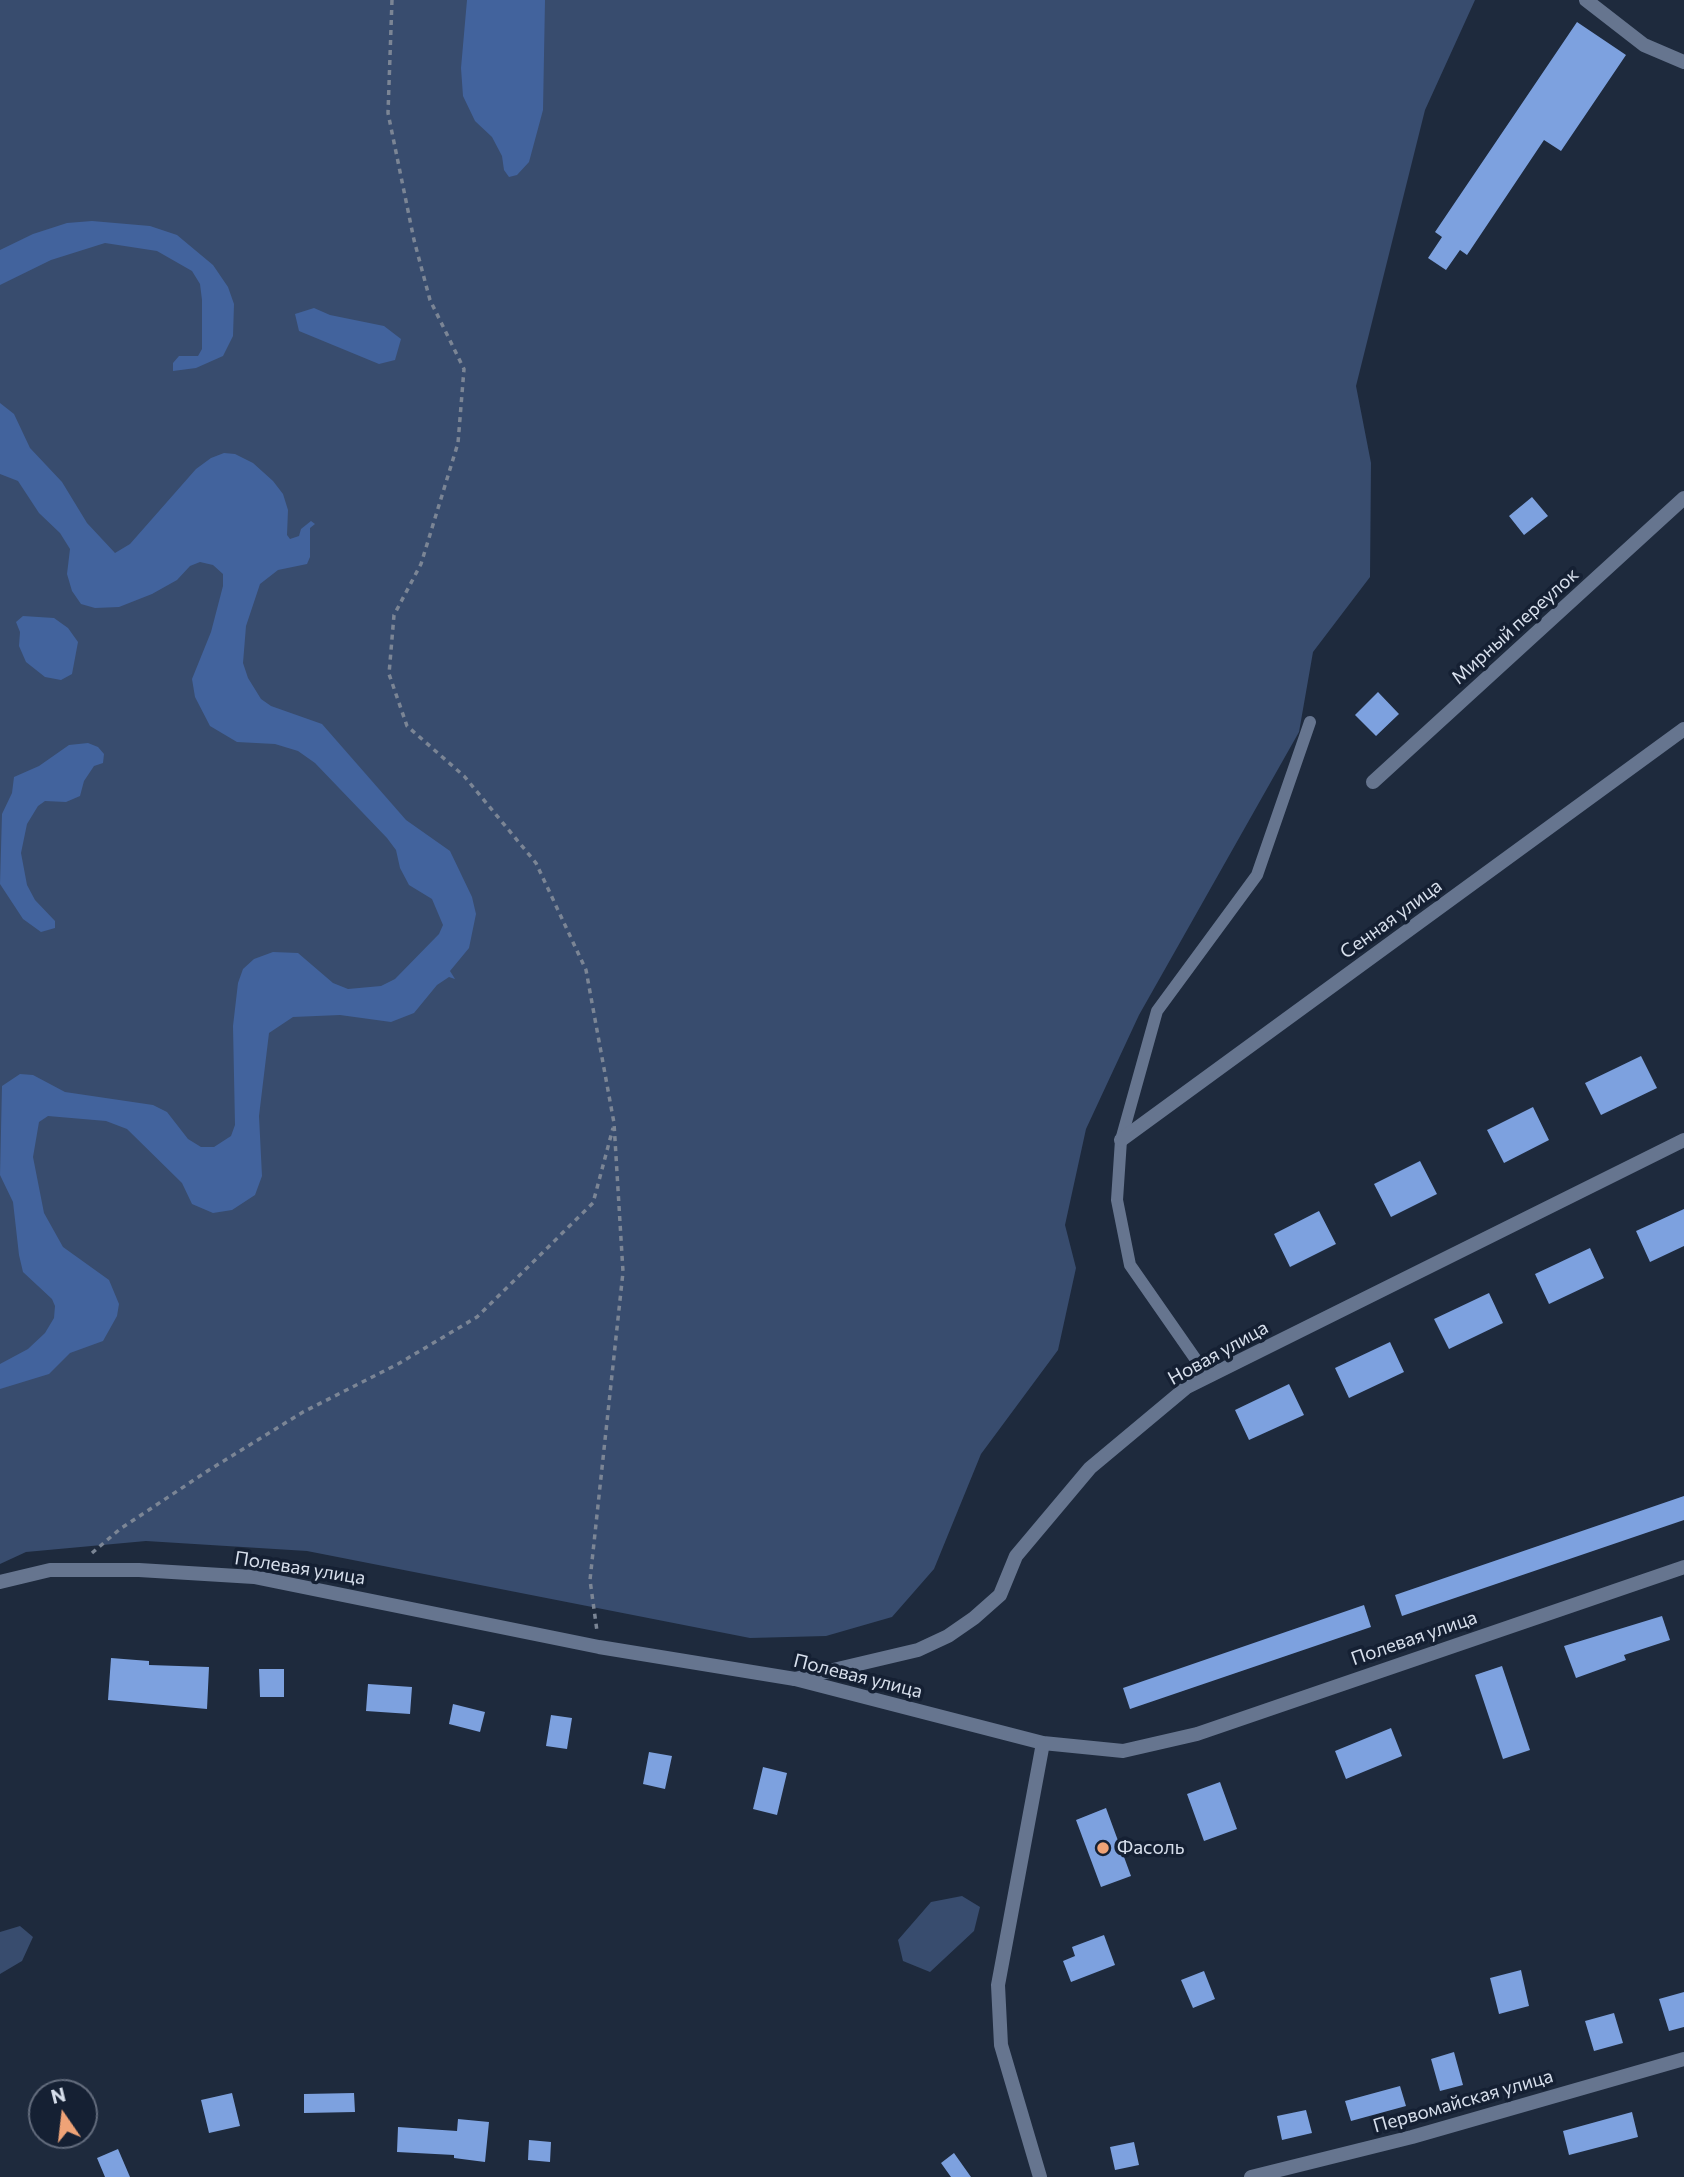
<!DOCTYPE html>
<html>
<head>
<meta charset="utf-8">
<style>
  body { margin:0 }
  #map { position:relative; width:1684px; height:2177px; overflow:hidden; background:#1e2a3d; font-family:Commissioner,sans-serif }
  canvas { display:block }
  .north { position:absolute; left:28px; top:2079px; width:70px; height:70px; box-sizing:border-box; background:#152033; border:2px solid #636c7d; border-radius:50%; rotate:346deg; font-size:19px; font-weight:700; line-height:28px; text-align:center; color:#d7dfec }
  .north::after { content:''; display:block; margin:auto; width:24px; height:32px; background:#efa377; clip-path:polygon(50% 0,100% 100%,50% 72%,0 100%) }
</style>
</head>
<body>
<div id="map">
<canvas width="1684" height="2177"></canvas>
<div class="north">N</div>
</div>
<script>
const ctx = document.querySelector('canvas').getContext('2d');
ctx.lineJoin = 'round';
function fill(path, color) {
  ctx.fillStyle = color;
  ctx.fill(path, 'evenodd');
}
function poly(rows) {
  const path = new Path2D();
  for (const r of rows) {
    path.moveTo(r[0], r[1]);
    for (let i = 2; i < r.length; i += 2) path.lineTo(r[i], r[i + 1]);
  }
  return path;
}
function stroke(path, color, width, dash) {
  ctx.strokeStyle = color;
  ctx.lineWidth = width;
  ctx.lineCap = dash ? 'butt' : 'round';
  ctx.setLineDash(dash || []);
  ctx.stroke(path);
}
function write(font, color, halo, rows, align = 'center') {
  ctx.font = font + ' Commissioner,sans-serif';
  ctx.lineWidth = 7;
  ctx.setLineDash([]);
  ctx.textBaseline = 'middle';
  ctx.strokeStyle = halo;
  ctx.fillStyle = color;
  for (const [text, x, y, turn = 0] of rows) {
    ctx.save();
    ctx.translate(x, y);
    ctx.rotate((+turn || 0) * Math.PI / 180);
    ctx.textAlign = isNaN(turn) ? turn : align;
    if (halo) ctx.strokeText(text, 0, 0);
    ctx.fillText(text, 0, 0);
    ctx.restore();
  }
}
const green = poly([
  [0,0,1475,0,1425,110,1356,386,1371,463,1370,577,1313,652,1299,732,1139,1015,1086,1129,1065,1225,1076,1268,1058,1350,981,1454,934,1569,892,1617,826,1636,750,1638,307,1551,146,1541,26,1552,0,1564],
  [962,1896,980,1907,974,1931,930,1972,903,1961,898,1940,931,1902],
  [20,1926,33,1937,22,1961,0,1974,0,1932]
]);
const water = poly([
  [467,0,545,0,543,110,529,162,517,175,509,177,504,170,502,156,492,137,475,121,463,96,461,68],
  [92,221,150,226,177,235,213,265,228,287,234,304,233,336,223,356,196,368,173,371,173,363,179,356,198,356,202,349,202,300,200,284,192,271,157,251,105,243,51,260,0,285,0,250,33,234,67,223],
  [314,308,330,315,384,326,401,339,395,360,379,364,299,331,295,314],
  [0,403,14,414,30,448,62,482,87,523,115,553,130,544,196,469,211,458,224,453,235,454,253,463,273,481,283,494,288,510,287,535,290,539,299,536,301,529,311,521,315,524,310,528,310,557,307,564,278,570,260,584,246,626,243,663,248,678,261,699,271,706,322,724,406,820,450,851,472,897,476,914,469,948,450,971,455,979,449,977,437,985,414,1013,391,1022,340,1015,293,1017,269,1033,259,1116,262,1176,255,1195,232,1210,213,1213,192,1204,182,1183,127,1129,106,1121,48,1116,39,1122,33,1157,44,1213,63,1247,109,1280,119,1304,117,1316,103,1341,70,1353,49,1374,0,1389,0,1364,28,1349,45,1333,54,1318,55,1306,52,1299,23,1272,19,1255,13,1202,0,1175,2,1086,20,1074,33,1075,65,1092,153,1105,167,1112,188,1139,201,1147,214,1147,231,1136,235,1125,233,1026,238,983,243,969,254,959,273,952,298,953,333,983,348,989,381,986,395,979,439,934,443,925,432,899,409,885,400,868,396,850,387,838,315,763,298,751,275,744,237,742,210,726,195,697,192,679,211,632,223,586,223,574,213,565,200,562,190,566,177,580,152,594,119,607,95,608,81,604,72,591,67,574,70,549,60,533,39,513,18,481,0,474],
  [23,616,54,618,68,628,78,642,72,674,61,680,45,677,26,662,19,646,20,632,16,622],
  [88,743,98,747,104,754,103,763,94,766,84,781,80,796,66,802,45,801,38,806,27,824,21,853,27,885,35,900,55,921,55,928,41,932,23,919,0,884,2,814,12,793,14,777,39,766,69,745]
]);
const building = poly([
  [1577,22,1626,55,1561,151,1544,140,1467,255,1460,250,1446,270,1428,258,1442,237,1435,232],
  [1532,497,1548,516,1524,535,1509,516],
  [1378,692,1399,714,1376,736,1355,715],
  [1641,1056,1657,1088,1601,1115,1585,1083],
  [1533,1107,1549,1140,1504,1163,1487,1130],
  [1420,1161,1437,1194,1391,1217,1374,1184],
  [1684,1209,1684,1246,1650,1262,1636,1231],
  [1319,1211,1336,1244,1290,1267,1274,1234],
  [1590,1248,1604,1278,1549,1304,1535,1274],
  [1489,1293,1503,1323,1449,1349,1434,1319],
  [1390,1342,1404,1372,1349,1398,1335,1368],
  [1289,1384,1304,1415,1249,1440,1235,1410],
  [1684,1496,1684,1520,1402,1616,1395,1595],
  [1364,1605,1371,1627,1130,1709,1123,1688],
  [1662,1616,1670,1640,1624,1655,1626,1660,1576,1678,1564,1646],
  [111,1658,149,1661,149,1665,209,1667,207,1709,108,1700],
  [1502,1666,1530,1750,1503,1759,1475,1675],
  [259,1669,284,1669,284,1697,260,1697],
  [368,1684,412,1687,410,1714,366,1711],
  [453,1704,485,1712,480,1732,449,1724],
  [551,1715,572,1718,567,1749,546,1746],
  [1391,1728,1402,1756,1346,1779,1335,1751],
  [649,1752,672,1756,665,1789,643,1784],
  [763,1767,787,1773,777,1815,753,1809],
  [1220,1782,1237,1829,1204,1841,1187,1794],
  [1106,1808,1131,1876,1101,1887,1076,1820],
  [1104,1935,1115,1965,1071,1982,1063,1961,1075,1956,1072,1947],
  [1521,1970,1529,2006,1499,2014,1490,1978],
  [1204,1971,1215,1999,1193,2008,1181,1980],
  [1684,1992,1684,2027,1669,2031,1659,1999],
  [1614,2013,1623,2043,1594,2051,1585,2021],
  [1454,2052,1463,2085,1440,2091,1431,2059],
  [1400,2086,1406,2106,1351,2121,1345,2101],
  [232,2093,240,2126,209,2133,201,2100],
  [354,2093,355,2112,304,2113,304,2094],
  [1306,2110,1312,2133,1282,2140,1277,2116],
  [1632,2112,1638,2137,1569,2155,1563,2131],
  [458,2119,489,2122,485,2162,454,2158,454,2155,397,2152,398,2127,457,2131],
  [529,2140,551,2142,550,2162,528,2160],
  [1134,2142,1139,2165,1115,2170,1110,2147],
  [118,2149,130,2177,105,2177,97,2158],
  [954,2153,971,2177,951,2177,941,2163]
]);
const path = poly([
  [392,0,388,113,414,240,430,300,464,369,458,443,421,564,394,615,389,674,407,726,464,776,536,863,586,970,614,1123,623,1272,590,1580,597,1631],
  [92,1553,120,1529,209,1470,303,1412,398,1364,477,1317,593,1203,613,1128]
]);
const service = poly([
  [1208,1377,1130,1265,1117,1200,1121,1140,1157,1011,1257,875,1310,722]
]);
const minor = poly([
  [1586,0,1644,45,1684,62],
  [1373,782,1684,498],
  [1121,1140,1684,729],
  [795,1679,918,1650,948,1636,974,1618,1000,1595,1016,1556,1090,1468,1187,1387,1684,1140],
  [1251,2177,1412,2137,1684,2059]
]);
const tertiary = poly([
  [0,1582,50,1570,139,1570,254,1577,599,1647,795,1679,1043,1743,1123,1751,1197,1734,1684,1567],
  [1040,2177,1001,2045,998,1985,1043,1743]
]);
const markers = [
  [1103,1848,7,"#efa377"]
];
const streetNames = [
  ["Мирный переулок",1515,626,-42],
  ["Сенная улица",1391,919,-36],
  ["Новая улица",1218,1353,-29],
  ["Полевая улица",300,1568,9],
  ["Полевая улица",1414,1638,-19],
  ["Полевая улица",858,1676,14],
  ["Первомайская улица",1463,2101,-16]
];
const poiNames = [
  ["Фасоль",1117,1848]
];
fill(green, '#384c6e');
fill(water, '#42639d');
fill(building, '#7da1df');
stroke(path, '#7b8595', 3.5, [5, 5]);
stroke(service, '#66758f', 12);
stroke(minor, '#66758f', 14);
stroke(tertiary, '#66758f', 14);
for (const [x, y, r, color] of markers) {
  const dot = new Path2D();
  dot.arc(x, y, r, 0, 2 * Math.PI);
  ctx.fillStyle = color;
  ctx.fill(dot);
  stroke(dot, '#152033', 2.5);
}
write('19px', '#d7dfec', '#152033', streetNames);
write('19px', '#d7dfec', '#152033', poiNames, 'left');
</script>
</body>
</html>
